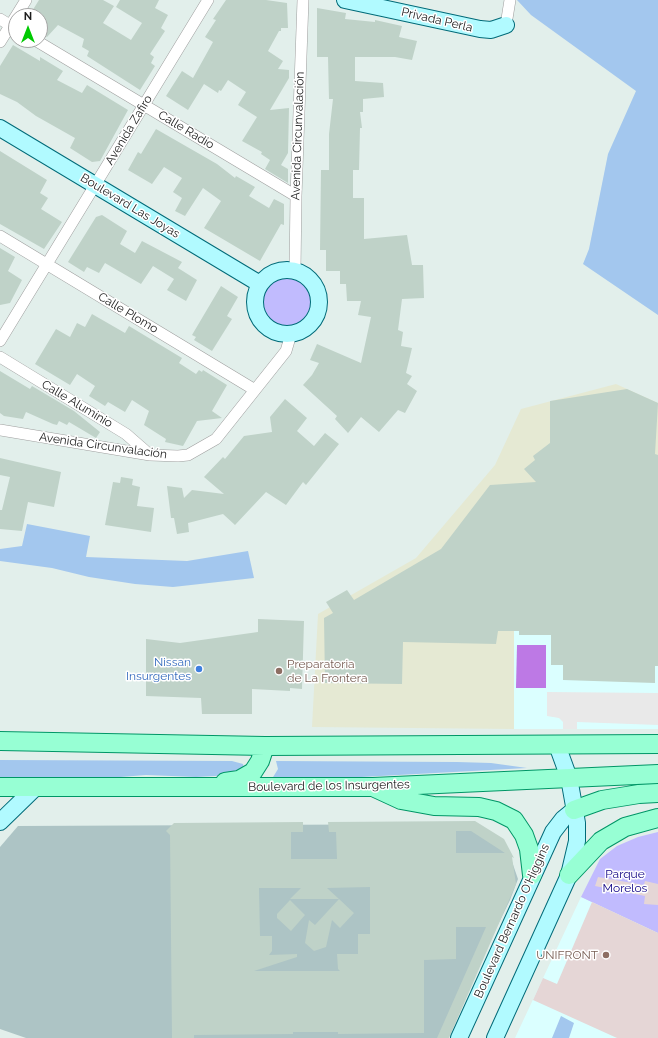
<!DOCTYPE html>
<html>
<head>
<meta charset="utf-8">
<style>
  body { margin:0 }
  #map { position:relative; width:658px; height:1038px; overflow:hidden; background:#e2efeb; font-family:Raleway,sans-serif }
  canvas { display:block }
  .north { position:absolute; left:8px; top:8px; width:40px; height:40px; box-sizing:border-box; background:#fff; border:1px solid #a5a5a5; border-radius:50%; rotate:0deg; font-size:11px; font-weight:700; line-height:16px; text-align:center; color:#1d1d1d }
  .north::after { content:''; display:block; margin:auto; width:14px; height:18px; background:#00ca02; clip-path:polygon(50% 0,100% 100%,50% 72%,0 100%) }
</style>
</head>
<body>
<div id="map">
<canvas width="658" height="1038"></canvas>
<div class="north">N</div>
</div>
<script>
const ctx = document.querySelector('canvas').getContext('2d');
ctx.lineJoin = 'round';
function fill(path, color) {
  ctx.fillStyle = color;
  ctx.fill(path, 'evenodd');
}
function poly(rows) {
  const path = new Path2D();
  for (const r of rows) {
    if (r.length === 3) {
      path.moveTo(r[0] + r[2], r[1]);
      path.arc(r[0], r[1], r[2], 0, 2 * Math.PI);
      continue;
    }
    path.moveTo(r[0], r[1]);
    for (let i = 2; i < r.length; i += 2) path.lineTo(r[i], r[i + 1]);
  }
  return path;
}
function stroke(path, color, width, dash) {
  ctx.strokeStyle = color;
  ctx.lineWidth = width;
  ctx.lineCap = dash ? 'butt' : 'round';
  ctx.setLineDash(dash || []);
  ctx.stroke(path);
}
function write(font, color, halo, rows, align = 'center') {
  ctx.font = font + ' Raleway,sans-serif';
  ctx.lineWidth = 3;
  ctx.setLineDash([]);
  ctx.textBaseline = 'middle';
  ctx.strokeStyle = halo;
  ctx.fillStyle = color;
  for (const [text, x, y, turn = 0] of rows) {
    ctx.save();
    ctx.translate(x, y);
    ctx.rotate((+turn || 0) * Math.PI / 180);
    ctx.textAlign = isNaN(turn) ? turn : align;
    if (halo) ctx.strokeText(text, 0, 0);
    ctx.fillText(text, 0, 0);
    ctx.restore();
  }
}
const industrial = poly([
  [616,384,658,403,658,621,514,620,514,729,312,727,318,614,416,558,495,465,521,409]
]);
const education = poly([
  [514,620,658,621,658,729,514,729],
  [581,897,658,933,658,1038,515,1038]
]);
const construction = poly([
  [467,824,510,856,518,879,510,900,443,1038,26,1038,0,1029,0,847,18,826]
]);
const grass = poly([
  [517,0,658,0,658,315,583,264,589,249,608,154,636,91,531,15],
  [27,524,90,536,86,557,187,561,248,551,254,578,173,587,135,584,89,577,52,568,0,561,0,549,22,546],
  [0,760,232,761,243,764,244,769,233,775,196,777,146,775,108,778,0,779],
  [276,761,457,762,491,763,527,768,270,782,278,769],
  [561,1016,574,1023,569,1038,552,1038]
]);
const park = poly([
  [287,302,25],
  [658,832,658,933,581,897,600,859,617,846,638,837]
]);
const pitch = poly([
  [517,645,546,645,546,688,516,688]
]);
const parking = poly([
  [547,692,658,693,658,725,577,722,577,729,563,729,563,722,559,718,547,716]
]);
const plaza = poly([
  [598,877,644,885,645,881,658,884,658,905,644,904,645,896,595,886],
  [592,902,658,933,658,1038,617,1038,533,1000,543,978,557,984]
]);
const building = poly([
  [39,0,103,0,114,6,103,23,131,40,142,23,116,7,120,0,159,0,155,8,168,15,161,28,165,31,150,54,154,57,151,63,155,66,140,90,87,56,89,51,82,47,84,39,58,25,47,37,40,33,40,16,29,16],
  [226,0,266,0,287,3,288,28,281,28,281,31,279,31,268,51,283,61,278,69,289,70,289,78,270,110,289,108,288,153,281,165,288,169,288,183,265,169,270,160,261,154,262,152,242,141,257,117,238,105,246,92,228,80,221,91,219,90,218,93,204,84,188,110,166,96,182,71,193,78,213,42,205,37,216,20,213,19],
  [317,8,346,13,345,19,375,22,375,20,402,26,399,37,417,41,412,60,395,57,355,57,355,81,383,83,384,97,363,99,363,112,360,112,362,128,360,128,359,170,353,170,353,198,364,198,364,239,407,235,412,265,423,265,424,298,402,299,398,330,403,332,401,346,412,348,406,373,412,376,407,384,417,391,405,413,398,410,379,432,361,417,348,433,335,419,337,416,303,385,312,375,319,363,310,360,317,344,361,363,371,317,358,315,361,301,347,301,346,284,340,284,340,271,326,271,326,250,320,250,321,170,329,170,329,134,333,99,329,99,328,57,317,57],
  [13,45,40,61,40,57,63,71,57,80,82,93,87,85,128,110,100,161,92,162,70,148,75,138,36,116,17,102,0,94,0,66],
  [156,129,217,164,235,178,236,176,255,187,249,196,269,208,274,199,284,204,284,225,281,224,260,261,204,228,221,201,203,188,185,216,175,211,182,198,173,192,182,178,164,167,152,184,128,170,138,152,141,154],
  [0,151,47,180,40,193,48,198,41,209,62,222,44,249,0,224],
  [102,215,127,231,120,244,135,253,142,241,182,262,178,268,197,280,186,301,167,290,174,279,153,266,141,284,105,263,99,273,87,267,84,272,68,262,96,217],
  [0,248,15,257,8,271,22,280,10,303,0,305],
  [221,286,238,297,227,316,232,319,212,351,194,340,196,337,192,335],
  [92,314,125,333,129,326,182,358,179,363,196,374,199,370,202,372,203,370,227,385,212,411,222,418,197,421,183,446,165,442,166,439,144,425,149,411,132,400,125,412,108,402,105,406,89,396,95,386,77,374,70,385,35,364,56,329,70,337,77,323,85,327],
  [0,371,30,389,32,386,74,411,100,432,96,438,69,422,67,425,59,421,57,425,53,424,26,412,23,419,4,416,0,413],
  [627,389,658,403,655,454,658,455,658,666,655,666,655,683,563,680,563,665,551,665,551,635,519,635,519,631,498,631,496,644,403,642,402,684,325,683,324,618,333,613,326,602,347,590,354,600,441,549,490,485,536,482,524,469,535,460,533,456,550,443,550,401],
  [285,399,307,418,297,431,314,446,325,433,339,444,306,485,303,482,286,505,266,492,235,525,223,514,188,523,189,532,177,534,174,518,171,518,167,486,182,488,184,498,192,490,224,494,204,477,223,457,225,459,244,436,272,432,270,417],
  [0,458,61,472,54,507,28,502,22,531,0,529,0,510,2,510,10,477,0,475],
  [121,477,133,479,132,485,140,487,137,506,154,508,151,532,105,525,113,482,120,483],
  [258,619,304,621,302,689,290,688,290,691,252,689,252,714,202,714,201,698,146,696,146,639,180,643,258,632],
  [475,821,504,839,514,858,512,857,516,884,449,1038,437,1038,486,927,456,927,456,959,424,960,424,1033,338,1034,338,1032,293,1032,293,1034,194,1035,194,1038,172,1038,170,835,166,831,174,823,303,822,303,832,291,832,291,859,337,859,336,832,329,832,328,822],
  [456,831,471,831,505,853,456,853],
  [370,887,370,934,358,934,358,954,337,954,338,969,340,971,254,971,297,957,297,954,269,955,272,951,272,936,260,936,259,888,301,888,290,899,339,899,327,888],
  [339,899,354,913,340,928,332,920,326,947,314,951,305,943,309,920,315,925],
  [290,900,305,915,291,931,277,918,277,914]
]);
const street = poly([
  [0,19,16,29],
  [506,25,510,0],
  [35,40,296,196],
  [0,42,26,0],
  [0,236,255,390],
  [295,271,296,196,303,0],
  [0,341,208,0],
  [0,357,126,434,150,455],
  [0,430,150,455,178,456,188,455,216,439,286,351,291,334]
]);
const secondary = poly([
  [345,0,480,29,491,30,506,25],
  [0,128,260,284],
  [287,302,32],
  [0,822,36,787],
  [459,1038,553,832,563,819,574,810],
  [495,1038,569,875,577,841,577,823,569,778,557,745]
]);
const primary = poly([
  [0,741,265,746,658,744],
  [225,782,239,780,253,772,260,761,265,746],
  [0,787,373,787,658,774],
  [375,788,401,800,434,806,479,807,496,811,514,820,524,835,529,849,532,875],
  [574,810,602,800,639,794,658,793],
  [569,875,601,841,625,827,658,818]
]);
const markers = [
  [199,669,4,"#3f7fe0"],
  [279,671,4,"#8d6e63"],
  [606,955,4,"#8d6e63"]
];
const streetNames = [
  ["Privada Perla",437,20,13],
  ["Avenida Zafiro",129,130,-59],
  ["Calle Radio",186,130,31],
  ["Avenida Circunvalación",298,136,-88],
  ["Boulevard Las Joyas",130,206,31],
  ["Calle Plomo",128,313,31],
  ["Calle Aluminio",77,404,31],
  ["Avenida Circunvalación",103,446,8],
  ["Boulevard de los Insurgentes",329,786,-1],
  ["Boulevard Bernardo O'Higgins",512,921,-66]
];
const shopNames = [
  ["Nissan",191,662],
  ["Insurgentes",191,676]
];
const educationNames = [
  ["Preparatoria",287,664],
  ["de La Frontera",287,678],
  ["UNIFRONT",598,955,"right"]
];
const parkNames = [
  ["Parque",625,874],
  ["Morelos",625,888]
];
fill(industrial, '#e5e9d3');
fill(education, '#dbffff');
fill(construction, '#adc4c5');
fill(grass, '#a3c7ee');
fill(park, '#c1bbfe');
fill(pitch, '#bd79e5');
fill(parking, '#e9e9e9');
fill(plaza, '#e5d6d6');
fill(building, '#bfd2c8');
stroke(street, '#9e9e9e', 12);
stroke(secondary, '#006a78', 18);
stroke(primary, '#009666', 20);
stroke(street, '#fff', 11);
stroke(secondary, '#b1faff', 16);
stroke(primary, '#97ffd4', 18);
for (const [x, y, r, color] of markers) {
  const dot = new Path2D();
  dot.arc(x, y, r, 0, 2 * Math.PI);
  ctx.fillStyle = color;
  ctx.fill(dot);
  stroke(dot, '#fff', 1.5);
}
write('12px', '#1d1d1d', '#fff', streetNames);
write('12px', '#366cbe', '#fff', shopNames, 'right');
write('12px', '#785e54', '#fff', educationNames, 'left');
write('12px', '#0f0284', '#fff', parkNames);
</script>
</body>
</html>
